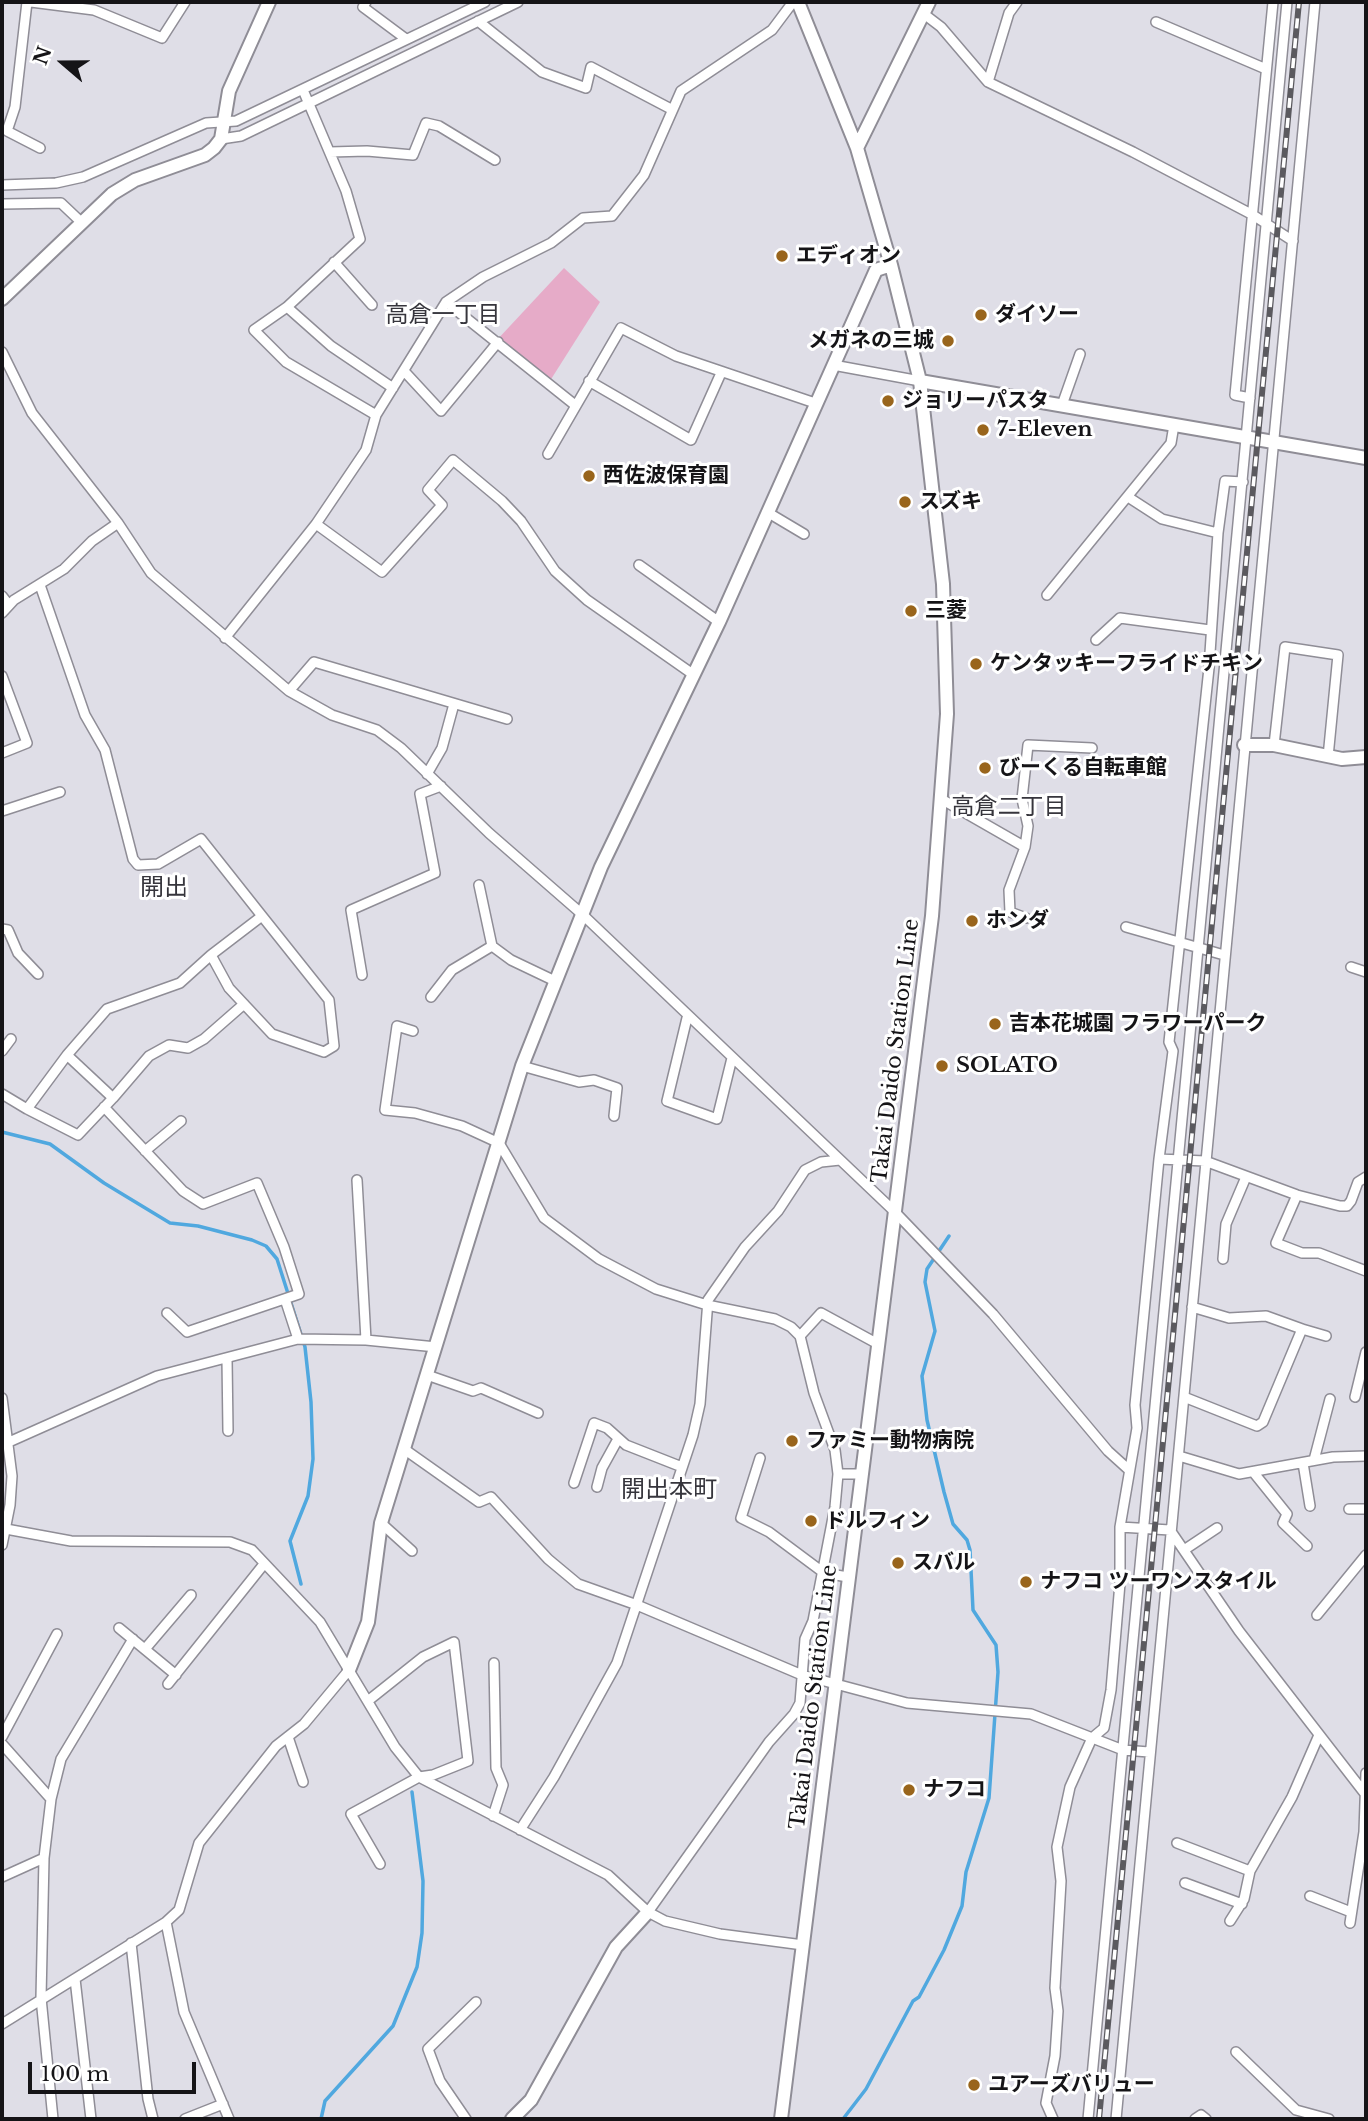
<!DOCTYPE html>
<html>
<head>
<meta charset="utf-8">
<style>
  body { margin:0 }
  #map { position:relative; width:1368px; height:2121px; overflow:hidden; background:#dfdee7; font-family:"Libre Baskerville",serif }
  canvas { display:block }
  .frame { position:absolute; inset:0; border:4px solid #151417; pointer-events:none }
  .north { position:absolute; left:28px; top:28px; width:70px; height:70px; -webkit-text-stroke:5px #fff; paint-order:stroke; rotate:290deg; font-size:19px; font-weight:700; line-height:28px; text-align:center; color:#151417 }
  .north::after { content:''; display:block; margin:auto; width:24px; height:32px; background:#151417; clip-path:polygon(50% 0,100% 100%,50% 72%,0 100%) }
  .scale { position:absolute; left:28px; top:2062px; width:168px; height:32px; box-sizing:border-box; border:4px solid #151417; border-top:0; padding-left:9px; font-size:21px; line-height:24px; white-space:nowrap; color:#151417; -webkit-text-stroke:5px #fff; paint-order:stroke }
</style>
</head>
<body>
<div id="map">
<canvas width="1368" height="2121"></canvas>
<div class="frame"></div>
<div class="north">N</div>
<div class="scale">100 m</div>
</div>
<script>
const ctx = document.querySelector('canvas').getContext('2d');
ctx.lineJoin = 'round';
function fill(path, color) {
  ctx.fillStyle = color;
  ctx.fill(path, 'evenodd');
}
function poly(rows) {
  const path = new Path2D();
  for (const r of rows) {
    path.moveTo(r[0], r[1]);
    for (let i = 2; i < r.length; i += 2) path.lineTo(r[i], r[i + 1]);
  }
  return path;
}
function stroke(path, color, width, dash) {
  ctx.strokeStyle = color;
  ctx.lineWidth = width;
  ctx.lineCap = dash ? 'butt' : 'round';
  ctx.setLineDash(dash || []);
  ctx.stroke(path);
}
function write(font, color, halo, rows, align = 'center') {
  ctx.font = font + ' "Libre Baskerville","Noto Sans JP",serif';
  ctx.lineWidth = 6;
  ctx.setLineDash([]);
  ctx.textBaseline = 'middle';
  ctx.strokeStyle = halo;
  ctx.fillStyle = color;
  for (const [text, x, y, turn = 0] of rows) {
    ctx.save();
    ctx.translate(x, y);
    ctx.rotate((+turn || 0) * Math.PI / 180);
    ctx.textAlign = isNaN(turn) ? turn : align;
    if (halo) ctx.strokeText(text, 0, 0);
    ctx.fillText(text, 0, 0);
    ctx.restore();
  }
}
const green = poly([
  [564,268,600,302,548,384,496,341]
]);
const stream = poly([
  [2,1132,50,1144,104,1183,170,1223,198,1226,252,1240,266,1246,277,1259,305,1347,311,1402,313,1459,308,1496,290,1541,301,1584],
  [321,2119,325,2101,393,2026,417,1967,422,1933,423,1881,412,1792],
  [843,2119,866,2089,913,2001,919,1997,944,1950,962,1906,966,1872,989,1798,998,1672,996,1645,973,1610,970,1550,967,1540,953,1524,944,1492,927,1420,922,1376,935,1331,925,1282,927,1269,949,1236]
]);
const street = poly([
  [27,2,15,107,7,131,40,148],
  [31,2,94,10,162,38,185,2],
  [366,2,363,7,406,39],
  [924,14,941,27,988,82,1133,152,1253,215,1293,241],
  [478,21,542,72,586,88,591,67,671,109],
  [1156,22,1266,69],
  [988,82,1009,13,1017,2],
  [303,90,346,191,360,239,287,307,254,330,286,362,376,415],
  [221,139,241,136,518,2],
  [330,152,367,151,413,155,426,123,439,126,495,160],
  [2,185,56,183,83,177,206,123,236,121,485,2],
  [2,204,61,203,80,221],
  [334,262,372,305],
  [446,302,575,405],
  [287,307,331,346,393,388],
  [2,352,32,413,118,523,151,573,289,691,332,715,377,730,401,748,489,833,583,915,895,1212,993,1314,1108,1451,1129,1470],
  [833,365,920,381],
  [404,371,441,411,498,342],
  [589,381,691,440,721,373],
  [1250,398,1235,395,1273,2],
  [1062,405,1080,354],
  [548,454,621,328,676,356,815,403],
  [1128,497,1162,519,1218,533],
  [767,512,804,534],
  [316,524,382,572,442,505,428,490,453,460,502,501,521,521,555,571,587,600,694,675],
  [639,565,719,622],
  [40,585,85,715,105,750,133,859,138,865,158,864,201,839,262,916,329,1000,334,1046,324,1052,272,1034,229,988,211,955,262,916],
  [1047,595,1171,443,1174,425],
  [2,596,9,605],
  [2,613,14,600,64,569,92,541,118,523],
  [225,638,316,524,366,450,376,415,446,302,483,277,551,243,583,218,612,216,644,175,681,91,772,30,793,2],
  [1096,640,1120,618,1210,630],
  [2,676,27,743,2,753],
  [289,691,314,662,507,719],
  [1274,745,1285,647,1338,655,1328,757],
  [427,774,442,748,454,704],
  [943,800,1025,847],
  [2,811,60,792],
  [479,885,492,946,511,960,555,981],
  [1026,918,1010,912,1009,890,1025,847,1028,826,1022,799,1028,745,1092,748],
  [1126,927,1224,955],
  [2,929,8,930,18,953,38,974],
  [1351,967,1366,972],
  [362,975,351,910,435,873,420,794,441,786],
  [431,997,452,970,492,946],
  [687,1018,667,1101,717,1119,732,1058],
  [413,1031,397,1026,385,1110,415,1113,462,1126,499,1143,544,1218,599,1259,656,1289,707,1305,775,1319,791,1327,800,1336,814,1393,835,1450,838,1474,835,1507,813,1621,805,1639,800,1703,794,1714,769,1742,648,1912],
  [2,1051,11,1039],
  [67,1055,107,1009,180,983,211,955],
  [522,1066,579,1082,594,1080,617,1088,614,1116],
  [2,1094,27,1109,78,1135,113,1098,67,1055,27,1109],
  [113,1098,149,1056,169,1045,188,1048,204,1039,244,1004],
  [104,1107,183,1191,203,1204,257,1183,284,1247,299,1294,187,1332,167,1313],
  [145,1151,181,1121],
  [1159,1159,1205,1161,1297,1195,1340,1206,1347,1206,1351,1201,1358,1182,1366,1177],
  [357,1180,366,1340],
  [1297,1195,1276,1243,1302,1253,1319,1253,1366,1271],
  [1223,1259,1226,1224,1246,1177],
  [285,1299,298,1339],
  [1302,1329,1326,1336],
  [800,1336,821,1313,878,1344],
  [227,1359,228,1431],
  [427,1375,473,1391,481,1388,538,1413],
  [1184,1397,1257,1426,1263,1422,1302,1329,1266,1316,1229,1318,1192,1307],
  [1355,1397,1366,1352],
  [2,1398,12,1476,10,1505,2,1545],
  [9,1442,157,1376,298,1339,366,1340,436,1347],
  [404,1449,479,1502,491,1497,548,1559,578,1584,637,1605,802,1675,907,1703,1031,1714,1123,1750,1149,1752],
  [1179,1456,1239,1474,1333,1457,1366,1456],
  [760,1458,741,1518,769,1532,824,1573,848,1577],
  [1314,1460,1330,1399],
  [1303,1463,1310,1506],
  [1254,1473,1287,1514,1283,1523,1307,1546],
  [838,1474,862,1474],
  [574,1483,594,1423,607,1428,626,1445,682,1467],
  [597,1487,602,1468,618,1439],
  [1349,1509,1366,1509],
  [381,1523,412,1551],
  [1120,1527,1170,1530],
  [6,1529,71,1541,230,1542,252,1550,320,1622,395,1747,419,1777,608,1875,648,1912,665,1921,720,1934,803,1945],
  [1170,1530,1239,1631,1366,1795],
  [1184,1550,1217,1528],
  [1317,1615,1366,1555],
  [119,1628,176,1675],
  [145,1649,191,1595],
  [168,1684,264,1564],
  [369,1700,423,1657,454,1642,468,1761,433,1775,419,1777,351,1814,380,1864],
  [2,1737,57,1634],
  [288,1737,303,1782],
  [2,1744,51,1799],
  [493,1816,503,1785,496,1768,494,1663],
  [520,1830,554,1777,617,1663,693,1435,700,1404,708,1300,745,1247,778,1211,805,1170,821,1162,840,1160],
  [1177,1843,1250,1871],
  [2,1877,44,1858],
  [1185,1883,1242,1904],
  [1310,1896,1351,1912],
  [1230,1921,1244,1899,1250,1871,1292,1797,1319,1735],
  [166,1922,184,2012,229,2119],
  [1350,1923,1364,1832,1366,1773],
  [131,1943,148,2099,153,2119],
  [75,1979,91,2119],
  [2,2024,166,1922,179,1910,199,1843,276,1746,304,1724,349,1670],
  [1236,2052,1296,2110,1329,2119],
  [53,2119,41,1998,44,1858,51,1799,61,1759,133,1639],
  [185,2119,223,2104],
  [466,2119,440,2081,428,2049,476,2002],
  [1053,2119,1046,2103,1055,2056,1058,2011,1055,1988,1061,1881,1057,1847,1070,1787,1092,1738,1104,1728,1111,1690,1120,1583,1120,1527,1137,1428,1135,1405,1159,1159,1173,1051,1169,1042,1209,668,1218,533,1225,481,1243,482],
  [1088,2119,1287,2],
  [1116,2119,1315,2],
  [1195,2119,1201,2115,1206,2119]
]);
const secondary = poly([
  [857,148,929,2],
  [2,299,112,194,135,180,205,155,214,148,221,139,229,91,269,2],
  [920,381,1366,458],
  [1244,745,1274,745,1342,759,1366,757],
  [349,1670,368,1622,381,1523,522,1066,601,867,719,622,876,270,891,265],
  [512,2119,531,2100,616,1947,648,1912],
  [781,2119,932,916,947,714,943,584,920,381,891,265,857,148,798,2]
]);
const rail = poly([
  [1099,2119,1299,2]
]);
const markers = [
  [782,256,7,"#99651c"],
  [981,315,7,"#99651c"],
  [948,341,7,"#99651c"],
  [888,401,7,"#99651c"],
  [983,430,7,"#99651c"],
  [589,476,7,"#99651c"],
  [905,502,7,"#99651c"],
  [911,611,7,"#99651c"],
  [976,664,7,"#99651c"],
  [985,768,7,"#99651c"],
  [972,921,7,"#99651c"],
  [995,1024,7,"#99651c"],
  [942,1066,7,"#99651c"],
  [792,1441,7,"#99651c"],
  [811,1521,7,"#99651c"],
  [898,1563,7,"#99651c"],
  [1026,1582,7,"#99651c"],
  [909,1790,7,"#99651c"],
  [974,2085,7,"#99651c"]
];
const poiNames = [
  ["エディオン",796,256],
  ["ダイソー",995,315],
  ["メガネの三城",934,341,"right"],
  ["ジョリーパスタ",902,401],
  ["7-Eleven",997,430],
  ["西佐波保育園",603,476],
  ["スズキ",919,502],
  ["三菱",925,611],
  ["ケンタッキーフライドチキン",990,664],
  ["びーくる自転車館",999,768],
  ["ホンダ",986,921],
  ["吉本花城園 フラワーパーク",1009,1024],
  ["SOLATO",956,1066],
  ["ファミー動物病院",806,1441],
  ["ドルフィン",825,1521],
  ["スバル",912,1563],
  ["ナフコ ツーワンスタイル",1040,1582],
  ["ナフコ",923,1790],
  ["ユアーズバリュー",988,2085]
];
const streetNames = [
  ["Takai Daido Station Line",896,1051,-83],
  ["Takai Daido Station Line",814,1697,-83]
];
const neighbourhoodNames = [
  ["高倉一丁目",443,316],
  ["高倉二丁目",1009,808]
];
const quarterNames = [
  ["開出",164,888],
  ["開出本町",669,1490]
];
fill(green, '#e6abc8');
stroke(stream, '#50a8df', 3.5);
stroke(street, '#8f8d96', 12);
stroke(secondary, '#8f8d96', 16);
stroke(street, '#fff', 9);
stroke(secondary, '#fff', 12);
stroke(rail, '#5b5a5f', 6);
stroke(rail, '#fff', 3.5, [10]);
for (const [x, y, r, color] of markers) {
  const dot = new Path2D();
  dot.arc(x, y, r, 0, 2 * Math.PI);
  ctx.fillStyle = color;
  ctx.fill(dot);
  stroke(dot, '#fff', 2.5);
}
write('bold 21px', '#151417', '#fff', poiNames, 'left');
write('21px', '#151417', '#fff', streetNames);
write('23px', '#36353c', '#fff', neighbourhoodNames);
write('24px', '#36353c', '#fff', quarterNames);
</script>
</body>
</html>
